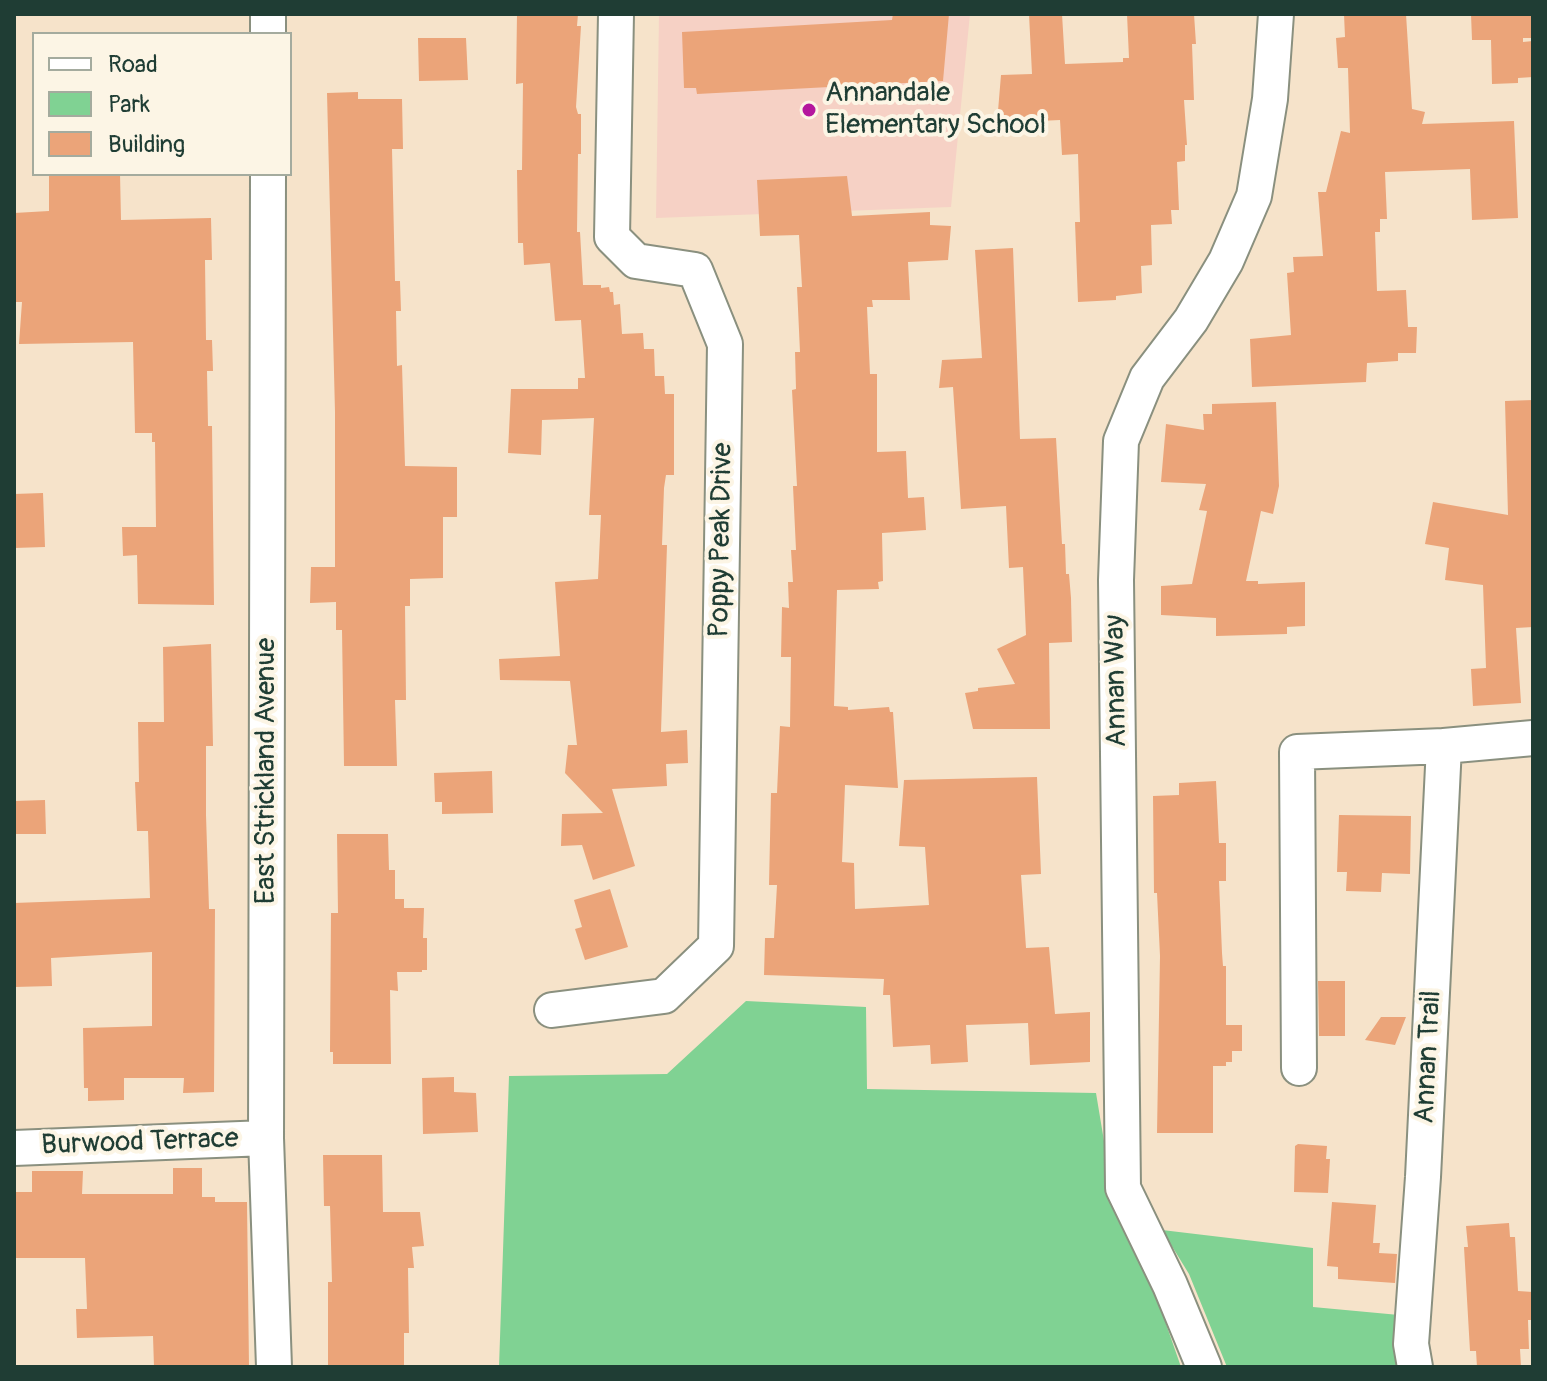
<!DOCTYPE html>
<html>
<head>
<meta charset="utf-8">
<style>
  body { margin:0 }
  #map { position:relative; width:1547px; height:1381px; overflow:hidden; background:#f6e3ca; font-family:Pangolin,sans-serif }
  canvas { display:block }
  .frame { position:absolute; inset:0; border:16px solid #1f3d34; pointer-events:none }
  .legend { position:absolute; left:32px; top:32px; width:260px; height:144px; box-sizing:border-box; background:#fcf5e5; border:2px solid #a4ab9e; margin:0; padding:10px 14px; list-style:none; font-size:24px; color:#1f3d34 }
  .legend li { display:flex; align-items:center; gap:16px; height:40px }
  .legend b { width:40px; border:2px solid #a4ab9e }
</style>
</head>
<body>
<div id="map">
<canvas width="1547" height="1381"></canvas>
<div class="frame"></div>
<ul class="legend">
<li><b style="height:10px;background:#fff"></b>Road</li>
<li><b style="height:22px;background:#80d293"></b>Park</li>
<li><b style="height:22px;background:#eba479"></b>Building</li>
</ul>
</div>
<script>
const ctx = document.querySelector('canvas').getContext('2d');
ctx.lineJoin = 'round';
function fill(path, color) {
  ctx.fillStyle = color;
  ctx.fill(path, 'evenodd');
}
function poly(rows) {
  const path = new Path2D();
  for (const r of rows) {
    path.moveTo(r[0], r[1]);
    for (let i = 2; i < r.length; i += 2) path.lineTo(r[i], r[i + 1]);
  }
  return path;
}
function stroke(path, color, width, dash) {
  ctx.strokeStyle = color;
  ctx.lineWidth = width;
  ctx.lineCap = dash ? 'butt' : 'round';
  ctx.setLineDash(dash || []);
  ctx.stroke(path);
}
function write(font, color, halo, rows, align = 'center') {
  ctx.font = font + ' Pangolin,sans-serif';
  ctx.lineWidth = 8;
  ctx.setLineDash([]);
  ctx.textBaseline = 'middle';
  ctx.strokeStyle = halo;
  ctx.fillStyle = color;
  for (const [text, x, y, turn = 0] of rows) {
    ctx.save();
    ctx.translate(x, y);
    ctx.rotate((+turn || 0) * Math.PI / 180);
    ctx.textAlign = isNaN(turn) ? turn : align;
    if (halo) ctx.strokeText(text, 0, 0);
    ctx.fillText(text, 0, 0);
    ctx.restore();
  }
}
const built = poly([
  [659,14,970,14,951,207,656,218]
]);
const green = poly([
  [746,1001,866,1007,867,1089,1096,1093,1114,1201,1156,1295,1181,1367,499,1367,509,1076,667,1074],
  [1162,1230,1313,1248,1313,1307,1399,1315,1405,1367,1227,1367,1189,1274]
]);
const building = poly([
  [517,14,578,14,577,26,581,26,576,107,578,114,581,114,581,154,578,154,577,232,580,232,583,285,601,285,601,288,609,287,610,292,613,292,614,305,620,304,622,334,643,333,644,349,654,349,655,376,664,376,665,394,674,394,674,475,666,475,664,488,662,545,667,545,661,732,687,730,688,763,666,764,667,786,612,789,635,866,593,880,582,845,561,846,562,814,603,813,565,773,568,745,577,745,570,681,500,680,499,659,560,656,555,582,598,579,601,515,589,515,594,418,542,420,541,455,508,453,511,389,578,389,578,378,585,378,581,320,555,321,550,263,524,265,523,243,518,243,517,170,522,170,523,83,516,84],
  [893,14,949,14,943,81,697,94,696,88,684,88,682,32,892,20],
  [1029,14,1062,14,1065,64,1123,62,1123,58,1129,58,1127,14,1194,14,1196,44,1192,44,1194,100,1184,100,1187,145,1185,145,1185,161,1177,162,1179,210,1171,210,1172,224,1151,225,1152,265,1141,266,1142,293,1116,296,1116,300,1078,302,1075,222,1080,222,1078,154,1062,155,1060,120,997,123,1001,75,1032,74],
  [1344,14,1406,14,1412,109,1425,112,1422,124,1514,121,1518,218,1472,220,1470,169,1385,172,1387,219,1380,219,1380,232,1375,232,1377,291,1406,290,1408,327,1417,327,1416,353,1398,353,1398,361,1367,363,1366,382,1252,387,1250,339,1291,335,1287,273,1294,272,1293,257,1323,256,1318,192,1326,192,1341,131,1350,133,1348,68,1338,68,1336,38,1345,37],
  [1471,14,1533,14,1533,38,1523,38,1523,42,1533,41,1533,77,1518,78,1518,83,1492,84,1491,40,1472,40],
  [418,38,466,38,468,80,419,81],
  [358,92,358,99,402,99,403,149,392,149,395,281,400,281,401,311,396,311,397,366,402,365,405,466,457,467,457,517,443,517,443,578,410,579,410,606,405,606,406,700,395,700,397,766,344,766,342,630,336,630,336,602,310,603,311,567,335,567,335,412,327,93],
  [49,174,120,174,121,220,211,218,212,260,205,260,206,340,212,340,213,371,207,371,208,426,212,426,214,605,138,604,137,555,123,556,122,527,156,527,155,442,152,442,152,433,135,433,133,342,19,344,22,302,14,302,14,213,49,211],
  [847,176,852,216,930,212,930,225,951,226,948,260,908,262,910,300,872,300,873,307,867,307,870,374,877,374,877,452,906,451,908,498,924,497,926,530,882,533,883,581,878,582,879,589,837,590,834,706,848,707,848,710,889,707,890,712,893,712,898,788,845,785,842,862,854,863,855,909,929,905,925,847,899,846,904,780,1037,777,1041,874,1021,875,1026,948,1049,947,1055,1014,1090,1012,1090,1062,1030,1065,1028,1023,966,1025,968,1062,931,1064,930,1045,893,1047,890,995,883,995,884,979,764,975,765,938,774,938,777,885,769,885,771,793,777,793,780,726,790,727,791,657,781,657,782,607,789,608,788,582,793,582,791,550,796,550,793,486,797,486,792,390,796,389,795,352,800,352,797,287,802,287,799,235,760,236,757,180],
  [1013,248,1020,439,1056,438,1062,544,1065,544,1066,574,1069,574,1071,598,1072,642,1049,643,1050,729,973,729,965,693,978,691,978,688,1015,684,997,649,1026,635,1023,567,1009,568,1006,506,961,509,953,387,939,388,942,360,982,358,975,250],
  [1533,400,1533,627,1516,628,1521,703,1473,706,1471,669,1486,668,1483,585,1445,580,1449,548,1425,544,1433,502,1508,515,1505,401],
  [1276,402,1279,486,1273,514,1261,511,1246,581,1258,581,1258,584,1305,582,1305,626,1287,627,1287,634,1216,636,1216,618,1161,615,1161,586,1192,584,1207,511,1199,510,1206,484,1161,482,1166,424,1204,430,1203,414,1212,414,1212,404],
  [43,493,45,547,14,548,14,494],
  [211,644,213,746,206,746,206,815,209,909,215,909,214,1092,183,1093,184,1078,124,1078,124,1100,88,1101,88,1088,84,1088,83,1028,152,1026,152,952,51,958,52,986,14,987,14,903,150,898,148,831,137,831,135,782,139,782,138,722,164,722,163,647],
  [492,771,493,813,442,814,442,802,435,802,434,773],
  [1216,781,1219,843,1226,843,1226,881,1219,881,1222,953,1223,966,1226,966,1226,1025,1242,1025,1242,1051,1232,1051,1232,1062,1226,1062,1226,1066,1213,1066,1213,1133,1157,1133,1160,956,1157,893,1154,893,1153,796,1179,795,1179,783],
  [45,800,46,834,14,834,14,801],
  [1339,815,1411,816,1410,874,1382,873,1381,892,1346,891,1347,872,1337,872],
  [337,834,388,834,389,870,395,870,395,899,404,899,404,908,424,908,423,938,427,938,427,970,422,970,422,972,397,972,398,991,390,990,391,1064,333,1064,333,1052,330,1052,331,913,338,913],
  [610,889,628,947,585,960,575,929,582,927,574,900],
  [1318,981,1345,981,1345,1036,1319,1036],
  [1381,1017,1406,1017,1395,1045,1365,1040],
  [454,1077,454,1092,476,1093,478,1132,423,1134,422,1078],
  [1298,1144,1327,1146,1326,1159,1330,1159,1328,1193,1294,1192,1295,1146],
  [323,1155,382,1155,383,1212,420,1212,424,1246,412,1247,414,1268,408,1268,409,1333,404,1333,404,1367,328,1367,328,1282,332,1282,330,1206,324,1206],
  [173,1168,202,1168,202,1197,215,1197,215,1202,247,1202,249,1367,154,1367,153,1336,77,1338,76,1309,87,1309,85,1258,14,1258,14,1192,32,1192,32,1171,83,1171,82,1194,173,1194],
  [1332,1202,1376,1205,1373,1243,1380,1243,1379,1253,1397,1254,1395,1283,1338,1279,1338,1267,1327,1266],
  [1509,1223,1510,1237,1515,1237,1518,1291,1533,1292,1533,1320,1528,1320,1529,1349,1520,1349,1521,1367,1477,1367,1476,1351,1470,1351,1464,1247,1468,1247,1466,1226]
]);
const minor = poly([
  [268,34,268,14],
  [268,174,266,1138,274,1367],
  [552,1010,664,996,716,946,725,344,695,270,636,261,612,237,616,14],
  [1299,1068,1297,752,1444,746],
  [14,1148,266,1138],
  [1204,1367,1170,1285,1123,1188,1116,580,1121,441,1147,378,1191,320,1226,261,1254,196,1270,99,1276,14],
  [1415,1367,1411,1344,1423,1177,1444,746,1533,738]
]);
const markers = [
  [809,110,8,"#b5179e"]
];
const poiNames = [
  ["Annandale",825,94],
  ["Elementary School",825,126]
];
const streetNames = [
  ["Poppy Peak Drive",722,540,-89],
  ["Annan Way",1117,681,-91],
  ["East Strickland Avenue",267,771,-90],
  ["Annan Trail",1429,1057,-87],
  ["Burwood Terrace",140,1143,-2]
];
fill(built, '#f6d1c5');
fill(green, '#80d293');
fill(building, '#eba479');
stroke(minor, '#8a907f', 38);
stroke(minor, '#fff', 34);
for (const [x, y, r, color] of markers) {
  const dot = new Path2D();
  dot.arc(x, y, r, 0, 2 * Math.PI);
  ctx.fillStyle = color;
  ctx.fill(dot);
  stroke(dot, '#fcf5e5', 3);
}
write('28px', '#1f3d34', '#fcf5e5', poiNames, 'left');
write('28px', '#1f3d34', '#fcf5e5', streetNames);
</script>
</body>
</html>
